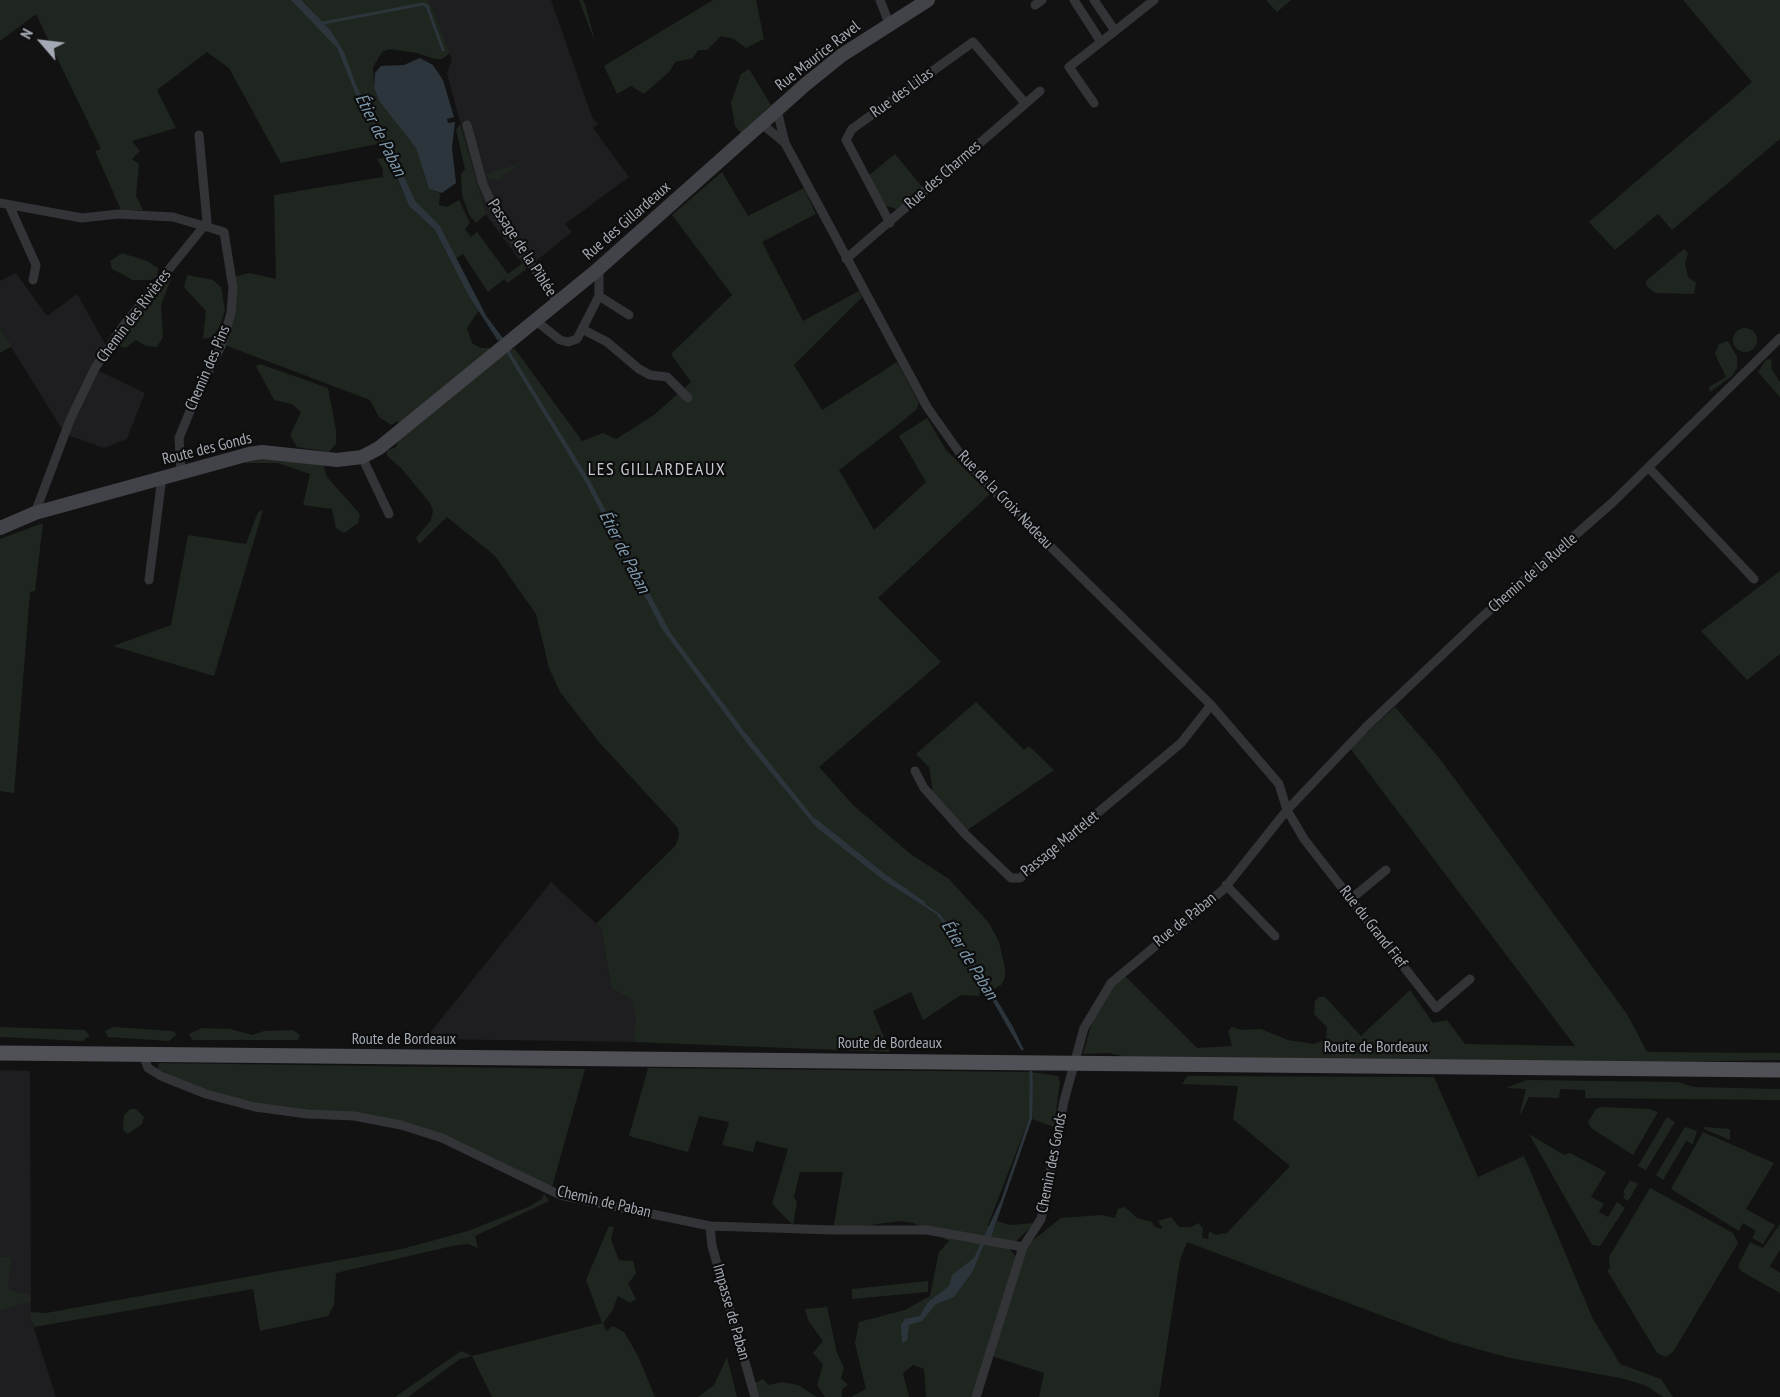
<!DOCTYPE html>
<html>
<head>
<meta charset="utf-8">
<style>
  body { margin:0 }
  #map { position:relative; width:1780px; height:1397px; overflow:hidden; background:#121213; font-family:"PT Sans Narrow",sans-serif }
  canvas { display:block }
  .north { position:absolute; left:12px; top:12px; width:60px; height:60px; -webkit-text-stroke:4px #0d0d0e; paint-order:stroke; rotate:298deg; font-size:16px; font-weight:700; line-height:24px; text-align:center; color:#a4aab3 }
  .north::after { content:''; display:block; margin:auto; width:21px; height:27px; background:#a4aab3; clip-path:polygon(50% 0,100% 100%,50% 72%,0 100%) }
</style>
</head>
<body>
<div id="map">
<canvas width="1780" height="1397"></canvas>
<div class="north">N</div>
</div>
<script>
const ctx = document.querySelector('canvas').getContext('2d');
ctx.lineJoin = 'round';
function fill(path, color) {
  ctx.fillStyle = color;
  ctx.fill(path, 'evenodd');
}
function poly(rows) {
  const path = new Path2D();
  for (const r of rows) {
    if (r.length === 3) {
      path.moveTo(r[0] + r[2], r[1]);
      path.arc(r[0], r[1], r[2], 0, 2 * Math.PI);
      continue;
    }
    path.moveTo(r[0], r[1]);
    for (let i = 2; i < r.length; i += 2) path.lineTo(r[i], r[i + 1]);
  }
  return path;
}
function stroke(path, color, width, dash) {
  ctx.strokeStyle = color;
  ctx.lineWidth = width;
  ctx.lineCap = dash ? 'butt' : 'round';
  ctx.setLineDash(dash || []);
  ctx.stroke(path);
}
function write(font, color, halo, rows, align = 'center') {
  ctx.font = font + ' "PT Sans Narrow",sans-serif';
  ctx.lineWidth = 4.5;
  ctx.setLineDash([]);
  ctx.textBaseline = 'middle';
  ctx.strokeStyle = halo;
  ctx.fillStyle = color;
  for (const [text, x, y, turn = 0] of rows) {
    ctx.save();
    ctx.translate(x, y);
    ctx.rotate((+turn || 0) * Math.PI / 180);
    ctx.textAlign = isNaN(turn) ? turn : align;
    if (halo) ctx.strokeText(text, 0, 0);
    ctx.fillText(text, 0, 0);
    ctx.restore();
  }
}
const built = poly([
  [429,0,551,0,592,117,598,124,593,128,629,177,565,224,572,232,526,269,484,212,447,73,452,59],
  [16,273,47,316,77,294,108,349,97,370,145,393,127,439,104,448,65,434,0,329,0,281],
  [551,882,601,928,611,988,638,1003,634,1042,425,1039],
  [0,1070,30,1071,31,1319,56,1397,0,1397]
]);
const green = poly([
  [0,0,429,0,450,53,442,59,435,59,417,53,389,49,382,52,373,67,374,88,379,101,416,148,429,189,440,193,439,205,447,207,459,200,470,223,465,229,471,237,477,232,508,274,523,263,526,269,508,283,504,279,488,292,463,254,455,259,438,226,414,202,383,143,281,163,229,68,207,52,157,90,176,128,132,141,140,151,132,159,139,164,136,196,143,210,121,210,95,151,101,149,36,14,0,41],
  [320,29,330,30,334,36,353,83,334,42],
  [579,0,583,0,586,7,595,42],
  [713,0,756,0,764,39,746,48,734,39,721,36,707,50,698,50,693,58,675,62,669,72,644,94,631,86,617,94,604,66],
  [1266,0,1291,0,1277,12],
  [1683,0,1780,0,1780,139,1672,230,1658,214,1615,250,1589,222,1752,82],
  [749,69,771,105,741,133,735,126,731,103,741,74],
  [460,124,486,214,476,223,469,215,462,195,461,174,465,169,456,130],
  [895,154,923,188,896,209,884,205,868,176],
  [388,157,409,206,435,230,480,309,467,328,472,343,481,348,492,348,399,423,397,421,391,425,379,417,370,400,222,344,234,277,249,273,276,279,274,195,383,177,383,170,377,159],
  [522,163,498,180,490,179,485,174],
  [722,172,748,216,804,188,816,214,762,242,803,321,859,291,862,297,794,365,822,410,897,362,919,403,916,410,894,428,839,470,874,530,926,482,899,436,927,418,946,450,990,494,878,598,941,662,819,767,854,806,912,855,949,879,989,923,999,942,1005,968,1005,978,1001,985,994,989,989,987,963,943,940,914,885,877,886,882,936,914,964,951,982,982,979,996,961,995,923,1020,911,992,873,1011,890,1052,634,1042,636,1017,632,1000,611,988,601,928,596,924,676,845,679,835,678,828,599,742,560,692,549,668,536,614,495,556,447,517,419,544,416,538,431,520,433,511,430,503,400,467,387,456,387,451,396,447,398,441,508,349,515,349,582,441,603,433,616,439,654,415,691,382,671,354,732,295,672,215],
  [721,707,722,707,828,836,754,752],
  [1684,249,1688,253,1685,264,1688,277,1696,283,1694,294,1655,293,1646,285,1646,281],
  [122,253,147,261,158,268,157,277,151,280,133,280,112,269,110,261],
  [187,275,213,280,221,287,225,310,220,326,212,337,203,339,206,311,184,287],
  [167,277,171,279,161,305,163,337,157,347,146,346,136,340,125,348,119,346,117,339],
  [1745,340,12],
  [0,329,12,346,0,353],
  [1728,341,1737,357,1737,368,1732,376,1710,392,1709,387,1726,377,1715,354,1719,344],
  [1771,359,1772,370,1780,382,1780,397,1758,372,1766,360],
  [260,364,328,388,336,430,336,444,329,452,297,447,290,435,301,412,292,404,274,400,256,366],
  [242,456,323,463,327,477,360,514,358,523,344,533,336,528,332,509,303,505,310,474,278,463,244,463],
  [263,510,214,676,113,646,171,625,188,535,246,544,258,512],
  [43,523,35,591,30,592,14,793,0,791,0,539],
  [1780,571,1780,654,1747,680,1701,631],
  [976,702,1024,750,1029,746,1054,770,966,831,933,793,929,767,916,754],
  [1395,707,1440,759,1627,1014,1647,1052,1780,1053,1780,1060,1659,1062,1129,1058,1110,1053,1083,1054,1094,1015,1104,998,1124,975,1197,1048,1232,1046,1228,1031,1232,1027,1242,1030,1261,1029,1288,1040,1314,1044,1326,1039,1327,1027,1314,1014,1315,1001,1319,997,1325,997,1361,1036,1410,990,1433,1023,1447,1020,1465,1044,1575,1046,1350,748],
  [0,1027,85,1030,90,1036,82,1041,0,1037],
  [113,1027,172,1031,177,1034,169,1041,108,1037,105,1031],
  [202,1028,230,1029,252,1035,264,1031,293,1030,300,1035,298,1040,192,1040,189,1034],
  [159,1063,585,1069,551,1191,442,1138,401,1125,262,1105,207,1093,158,1069],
  [648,1068,1031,1072,1058,1076,1060,1082,1054,1127,1032,1119,1033,1079,1030,1079,1029,1119,988,1225,993,1231,997,1221,1010,1225,1035,1223,1015,1242,1005,1243,1016,1257,973,1397,926,1397,924,1369,913,1365,903,1373,909,1397,851,1397,866,1389,855,1343,859,1322,905,1310,930,1296,939,1252,949,1241,913,1223,900,1221,833,1230,843,1172,800,1172,794,1197,797,1202,793,1225,772,1204,788,1149,756,1141,753,1152,722,1145,729,1122,699,1116,688,1152,629,1136],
  [1188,1076,1434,1077,1478,1177,1524,1156,1593,1319,1620,1364,1661,1379,1673,1397,1663,1397,1645,1385,1620,1378,1510,1358,1452,1342,1187,1242,1180,1260,1159,1397,1039,1397,1044,1373,989,1355,1027,1245,1061,1218,1101,1215,1115,1218,1118,1209,1125,1207,1137,1218,1152,1222,1155,1227,1163,1229,1158,1221,1171,1217,1179,1227,1191,1227,1199,1223,1203,1229,1202,1238,1208,1239,1209,1231,1216,1235,1226,1233,1225,1235,1290,1166,1233,1119,1238,1086,1182,1084],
  [1527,1080,1678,1082,1694,1087,1780,1089,1780,1100,1585,1098,1585,1090,1560,1089,1559,1098,1529,1097,1519,1117,1526,1089,1506,1088],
  [1601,1107,1650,1109,1658,1112,1633,1155,1591,1128,1588,1122,1596,1109],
  [130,1109,136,1109,144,1117,142,1124,128,1134,123,1130,124,1115],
  [1667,1117,1675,1122,1646,1170,1638,1166],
  [1685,1127,1697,1131,1693,1144,1686,1141,1663,1180,1656,1175],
  [1704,1127,1730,1129,1730,1140,1704,1129],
  [1703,1132,1774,1163,1746,1209,1775,1225,1763,1244,1752,1238,1756,1231,1743,1223,1739,1231,1671,1189],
  [1529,1134,1564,1155,1570,1153,1606,1172,1591,1197,1604,1204,1599,1212,1608,1217,1617,1202,1625,1208,1600,1246,1592,1245],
  [1630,1180,1638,1184,1628,1201,1623,1198,1625,1194,1623,1192],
  [1650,1188,1733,1233,1738,1243,1673,1352,1666,1357,1657,1353,1607,1270,1610,1268,1609,1257],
  [544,1194,549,1201,475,1236,478,1248,468,1244,452,1246,336,1273,334,1305,328,1316,260,1331,253,1289,34,1327,31,1319,31,1312,46,1313,402,1249,468,1231,528,1207,542,1199],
  [1780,1224,1780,1250,1770,1266,1780,1273,1780,1293,1741,1271,1738,1266,1750,1242,1763,1248],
  [609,1226,614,1227,611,1240,619,1260,633,1261,636,1273,628,1284,636,1299,630,1303,618,1296,612,1311,603,1323,606,1331,613,1326,624,1332,638,1356,655,1397,492,1397,472,1356,460,1359,408,1397,395,1397,461,1351,472,1356,602,1323,586,1280],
  [0,1257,11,1258,8,1288,20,1294,29,1294,31,1301,0,1311],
  [928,1281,928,1292,852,1299,852,1289],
  [827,1307,837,1353,844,1368,841,1378,848,1385,842,1389,842,1397,825,1397,817,1385,823,1365,813,1353,823,1341,808,1320,805,1309],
  [727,1357,737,1397,698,1397,714,1385],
  [763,1379,768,1385,782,1382,798,1385,817,1397,760,1397,755,1383]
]);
const water = poly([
  [291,0,301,0,331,31,344,52,356,85,414,202,438,226,484,318,500,339,498,341,469,296,435,230,409,206,377,129,360,104,337,48],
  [420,58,433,65,443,80,454,117,447,119,448,123,455,122,452,148,456,183,442,193,429,189,416,148,379,101,374,88,375,73,381,66,404,65],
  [509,350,590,481,670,632,744,731,817,822,877,871,940,914,963,943,1013,1027,1024,1050,1021,1050,964,951,936,914,886,882,816,827,749,746,662,629,586,483,506,352],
  [1030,1079,1033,1079,1032,1119,990,1240,986,1239,973,1271,954,1297,936,1304,922,1321,909,1325,907,1341,902,1343,901,1325,905,1319,920,1316,928,1302,949,1286,952,1275,974,1258,1001,1200,1029,1119]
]);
const stream = poly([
  [323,23,423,4,427,6,443,50],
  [401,174,414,202,438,226,485,317,503,341],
  [815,820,885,876,924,903],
  [1031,1072,1031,1111]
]);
const street = poly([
  [880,0,889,23],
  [1074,0,1101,42,1115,31,1094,0],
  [1035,5,1042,0],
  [1115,31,1154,0],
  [1094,103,1069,67,1101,42],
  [762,124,785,143,777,110],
  [467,125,483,184,496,213,557,302],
  [785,143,927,407,961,455,993,490,1211,705,1279,784,1287,810,1304,839,1436,1008,1470,979],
  [0,203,82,218,118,214,173,217,204,226,123,326,95,368,70,420,35,513],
  [9,205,36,265,33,280],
  [890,223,846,140,852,129,973,42,1025,103],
  [846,259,1040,91],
  [599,296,629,315],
  [535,320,560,340,568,342,577,339,599,296,599,275,596,271],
  [584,330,607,342,639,369,650,375,667,377,688,398],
  [362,457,389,514],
  [1649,468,1754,579],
  [181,472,179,438,195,399,222,344,231,313,233,288,224,232,204,226,207,222,199,135],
  [149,580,162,477],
  [915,771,924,788,966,835,1011,878,1020,878,1181,743,1211,705],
  [1226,885,1275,936],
  [1351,899,1386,870],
  [143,1055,148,1068,161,1076,206,1094,255,1107,307,1114,354,1116,401,1125,442,1138,560,1195,710,1226,833,1230,927,1230,1023,1247],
  [710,1226,712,1246,755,1397],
  [976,1397,1023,1247,1041,1219,1064,1101,1084,1028,1111,983,1224,889,1287,810,1366,727,1482,617,1613,502,1780,338]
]);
const secondary = poly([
  [0,528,35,513,249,454,262,452,337,460,362,457,379,448,596,271,806,84,842,55,928,0]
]);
const primary = poly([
  [0,1053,1780,1070]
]);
const streetNames = [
  ["Rue Maurice Ravel",818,56,-38],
  ["Rue des Lilas",902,93,-36],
  ["Rue des Charmes",943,175,-41],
  ["Rue des Gillardeaux",627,221,-41],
  ["Passage de la Piblée",522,248,57],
  ["Chemin des Rivières",134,316,-53],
  ["Chemin des Pins",208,368,-67],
  ["Route des Gonds",207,449,-14],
  ["Rue de la Croix Nadeau",1005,500,46],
  ["Chemin de la Ruelle",1533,573,-41],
  ["Passage Martelet",1060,844,-39],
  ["Rue de Paban",1185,920,-39],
  ["Rue du Grand Fief",1373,927,52],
  ["Route de Bordeaux",404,1039],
  ["Route de Bordeaux",890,1043],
  ["Route de Bordeaux",1376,1047],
  ["Chemin des Gonds",1052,1163,-79],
  ["Chemin de Paban",604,1202,13],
  ["Impasse de Paban",731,1312,74]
];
const waterNames = [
  ["Étier de Paban",380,135,63],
  ["Étier de Paban",624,552,63],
  ["Étier de Paban",969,960,58]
];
const neighbourhoodNames = [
  ["LES GILLARDEAUX",657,470]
];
fill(built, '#1e1e20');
fill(green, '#1f261f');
fill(water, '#2c353b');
stroke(stream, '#2c353b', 3);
stroke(street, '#333438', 9);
stroke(secondary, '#414348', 14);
stroke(primary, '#505157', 15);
write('16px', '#a4aab3', '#0d0d0e', streetNames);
write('italic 18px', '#7e99ac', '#0d0d0e', waterNames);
ctx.letterSpacing = '1.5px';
write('18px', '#c5c8cf', '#0d0d0e', neighbourhoodNames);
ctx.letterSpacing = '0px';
</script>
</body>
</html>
